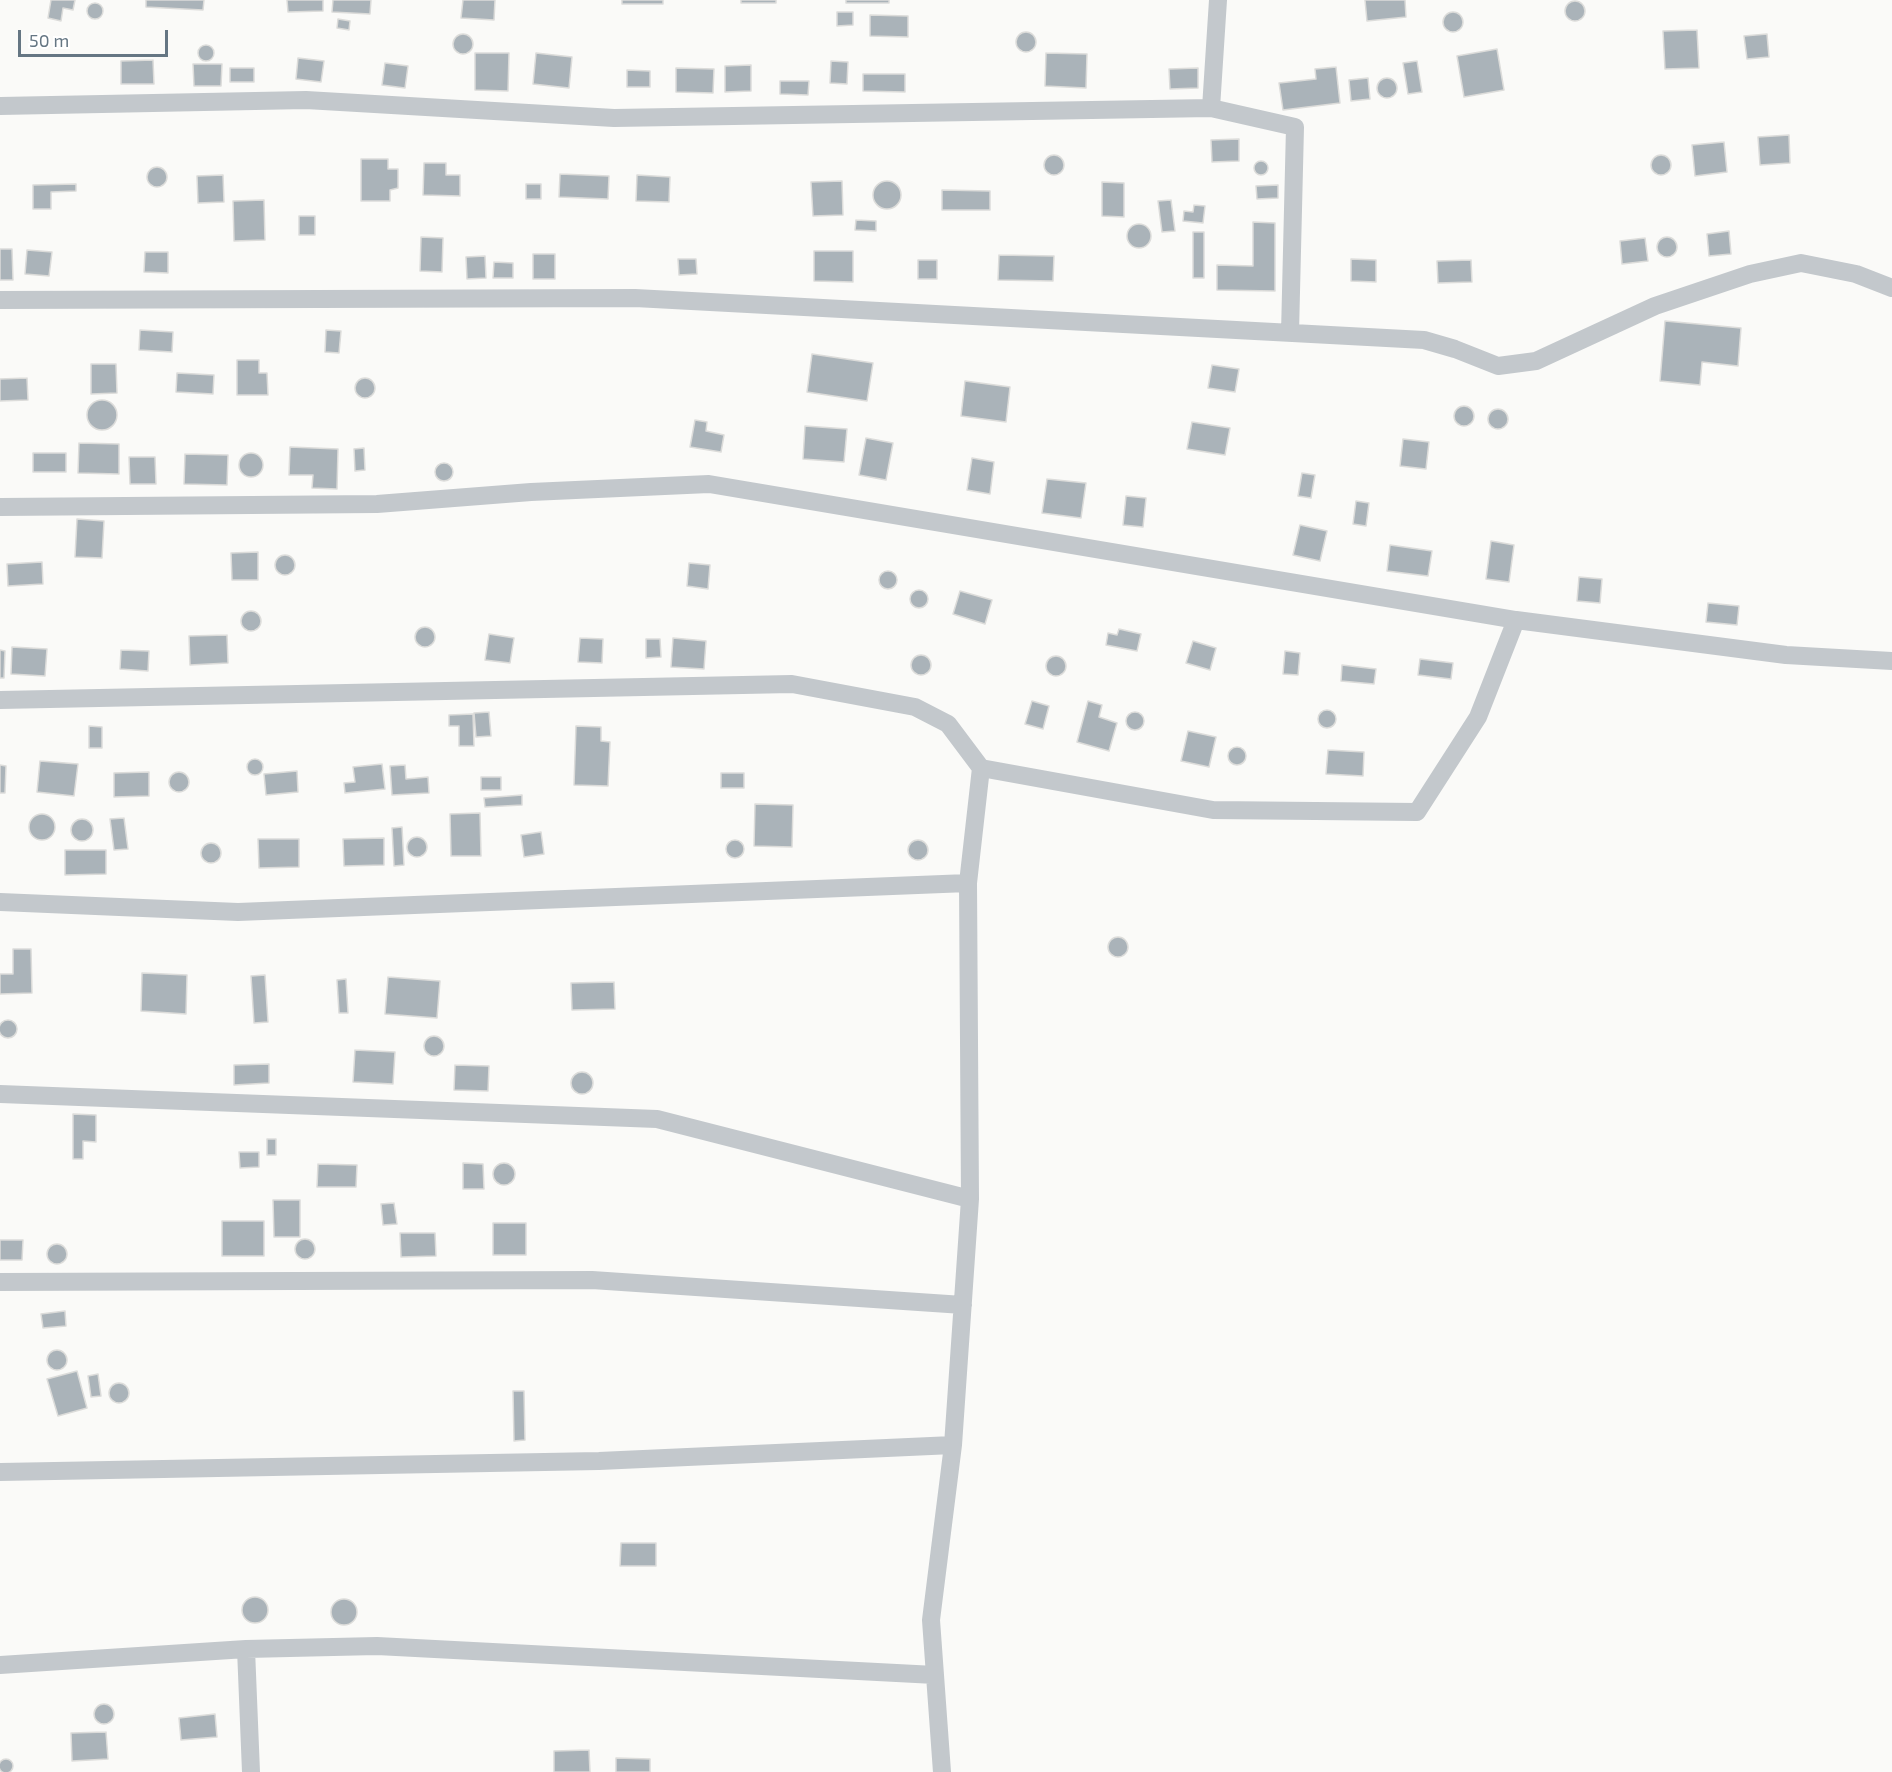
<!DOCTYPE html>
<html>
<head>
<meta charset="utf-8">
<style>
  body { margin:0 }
  #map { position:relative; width:1892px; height:1772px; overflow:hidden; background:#fafaf8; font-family:"Exo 2",sans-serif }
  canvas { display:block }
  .scale { position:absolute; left:18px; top:30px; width:150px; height:27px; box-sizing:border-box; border:3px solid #657683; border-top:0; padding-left:8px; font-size:18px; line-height:21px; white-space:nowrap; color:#657683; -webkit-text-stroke:4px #fff; paint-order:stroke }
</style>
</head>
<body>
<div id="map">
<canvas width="1892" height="1772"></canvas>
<div class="scale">50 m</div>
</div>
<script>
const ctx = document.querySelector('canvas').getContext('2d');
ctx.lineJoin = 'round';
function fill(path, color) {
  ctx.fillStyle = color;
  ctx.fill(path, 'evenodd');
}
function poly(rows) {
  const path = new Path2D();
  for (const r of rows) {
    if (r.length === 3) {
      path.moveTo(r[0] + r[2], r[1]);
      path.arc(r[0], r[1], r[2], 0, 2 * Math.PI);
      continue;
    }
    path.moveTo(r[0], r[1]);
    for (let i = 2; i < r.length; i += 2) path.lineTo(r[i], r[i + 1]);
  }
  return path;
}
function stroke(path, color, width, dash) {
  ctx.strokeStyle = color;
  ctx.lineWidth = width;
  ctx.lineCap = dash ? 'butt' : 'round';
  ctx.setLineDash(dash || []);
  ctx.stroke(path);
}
const building = poly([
  [51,0,75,0,73,10,63,8,61,21,48,18,51,0],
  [146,0,204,0,203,10,146,7,146,0],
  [287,0,323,0,323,11,288,12,287,0],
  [333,0,371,0,370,14,332,12,333,0],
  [463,0,495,0,494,20,461,18,463,0],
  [622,0,663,0,663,4,622,4,622,0],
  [741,0,776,0,776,3,741,3,741,0],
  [846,0,889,0,889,3,846,3,846,0],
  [1365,0,1405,0,1406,17,1367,21,1365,0],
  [1575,11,10],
  [95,11,8],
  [837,12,853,12,853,25,837,26,837,12],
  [1453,22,10],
  [870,15,908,16,908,37,870,36,870,15],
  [338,19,350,21,349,30,337,28,338,19],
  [1697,30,1699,68,1665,69,1663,31,1697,30],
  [1026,42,10],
  [1767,34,1769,57,1747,59,1744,36,1767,34],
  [463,44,10],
  [206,53,8],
  [1497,49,1504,90,1464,97,1457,56,1497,49],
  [475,53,509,53,508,91,475,90,475,53],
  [536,53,572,57,569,88,533,84,536,53],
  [1046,53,1087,54,1086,88,1045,86,1046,53],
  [298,58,324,61,321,82,296,79,298,58],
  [153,60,154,84,121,84,121,61,153,60],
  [831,61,848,62,847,84,830,83,831,61],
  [1417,61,1422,92,1408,94,1403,63,1417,61],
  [385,63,408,66,405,88,382,85,385,63],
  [193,64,222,64,221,86,194,86,193,64],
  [751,65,751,91,725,92,725,66,751,65],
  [1336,67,1340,103,1283,110,1279,83,1316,79,1315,69,1336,67],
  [230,68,254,68,254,82,230,82,230,68],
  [676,68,714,69,713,93,676,92,676,68],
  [1198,68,1198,88,1170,89,1169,69,1198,68],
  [627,70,650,71,650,87,627,87,627,70],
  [863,74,905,74,905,92,863,91,863,74],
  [1368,78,1370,99,1351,101,1349,80,1368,78],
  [1387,88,10],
  [780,81,809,81,808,95,780,94,780,81],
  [1789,135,1790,163,1760,165,1758,137,1789,135],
  [1239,139,1239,161,1212,162,1211,140,1239,139],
  [1724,142,1727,172,1695,176,1692,145,1724,142],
  [1054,165,10],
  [1661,165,10],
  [361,159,388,159,388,169,398,169,398,188,390,190,390,201,361,201,361,159],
  [1261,168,7],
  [424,163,446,163,446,175,460,175,460,196,423,195,424,163],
  [157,177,10],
  [560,174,609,176,608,199,559,197,560,174],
  [223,175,224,202,198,203,197,176,223,175],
  [637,175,670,177,669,202,636,201,637,175],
  [887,195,14],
  [842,181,843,215,813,216,811,182,842,181],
  [1102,182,1124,183,1124,217,1102,216,1102,182],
  [76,184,76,191,51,192,51,209,33,209,33,185,76,184],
  [526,184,541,184,541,199,526,199,526,184],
  [1278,185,1278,198,1257,199,1256,186,1278,185],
  [942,190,990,191,990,210,942,210,942,190],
  [264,200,265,240,234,241,233,201,264,200],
  [1171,200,1175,231,1162,232,1158,201,1171,200],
  [1194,205,1205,206,1203,223,1183,221,1184,211,1193,212,1194,205],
  [299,216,315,216,315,235,299,235,299,216],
  [856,220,876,221,876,231,855,230,856,220],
  [1253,222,1275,223,1275,291,1217,290,1217,265,1253,266,1253,222],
  [1139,236,12],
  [1729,231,1731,254,1709,256,1707,234,1729,231],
  [1193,232,1204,232,1204,278,1193,278,1193,232],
  [421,237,443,238,442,272,420,271,421,237],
  [1667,247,10],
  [1645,238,1648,261,1622,264,1620,241,1645,238],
  [0,249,12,249,13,280,0,280,0,249],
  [27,250,52,252,49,276,25,274,27,250],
  [814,251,853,251,853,282,814,281,814,251],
  [145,252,168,252,168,273,144,272,145,252],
  [533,254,555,254,555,279,533,279,533,254],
  [999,255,1054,256,1053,281,998,280,999,255],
  [485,256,486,278,467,279,466,257,485,256],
  [678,259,696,259,697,274,679,275,678,259],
  [1351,259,1376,260,1376,282,1351,281,1351,259],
  [918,260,937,260,937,279,918,279,918,260],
  [1471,260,1472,282,1438,283,1437,261,1471,260],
  [494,262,513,263,513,278,493,278,494,262],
  [1665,321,1741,328,1738,366,1702,362,1700,385,1660,381,1665,321],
  [140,330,173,332,172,352,139,350,140,330],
  [326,330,341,331,339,353,325,352,326,330],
  [812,354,873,363,867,401,807,392,812,354],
  [237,360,259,360,259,373,267,373,268,395,237,395,237,360],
  [91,364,116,364,117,393,91,394,91,364],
  [1212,365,1239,369,1235,392,1208,388,1212,365],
  [177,373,214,375,213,394,176,392,177,373],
  [365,388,10],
  [27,378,28,400,0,401,0,379,27,378],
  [965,381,1010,387,1006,422,961,416,965,381],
  [102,415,15],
  [1464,416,10],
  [1498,419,10],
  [695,420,707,422,706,431,724,435,721,452,690,447,695,420],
  [1192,422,1230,428,1225,455,1187,449,1192,422],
  [805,426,847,429,844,462,803,459,805,426],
  [866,438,893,443,886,480,859,475,866,438],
  [1403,439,1429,442,1426,469,1400,466,1403,439],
  [79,443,119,444,119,474,78,473,79,443],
  [290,447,338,449,337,489,312,488,313,475,289,475,290,447],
  [364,448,365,470,355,471,354,449,364,448],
  [251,465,12],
  [33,453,66,453,66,472,33,472,33,453],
  [185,454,228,455,227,485,184,484,185,454],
  [129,457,155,457,156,484,130,484,129,457],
  [972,458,994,462,990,494,967,490,972,458],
  [444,472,9],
  [1302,473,1315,475,1311,498,1298,496,1302,473],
  [1047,479,1086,483,1081,518,1042,513,1047,479],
  [1126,496,1146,498,1143,527,1123,525,1126,496],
  [1356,501,1369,503,1366,526,1353,524,1356,501],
  [77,519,104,521,102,558,75,557,77,519],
  [1300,525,1327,531,1320,561,1293,555,1300,525],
  [1491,541,1514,545,1509,582,1486,579,1491,541],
  [1390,545,1432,551,1428,576,1387,571,1390,545],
  [258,552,258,580,232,580,231,553,258,552],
  [285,565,10],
  [42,562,43,584,8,586,7,564,42,562],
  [689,563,710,565,708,589,687,586,689,563],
  [888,580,9],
  [1579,577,1602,579,1600,603,1577,601,1579,577],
  [919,599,9],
  [960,591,992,600,985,624,953,614,960,591],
  [1708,603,1739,606,1737,625,1706,622,1708,603],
  [251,621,10],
  [425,637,10],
  [1119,629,1141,634,1137,651,1106,645,1108,633,1117,635,1119,629],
  [489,634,514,638,510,663,485,660,489,634],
  [227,635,228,663,190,665,189,636,227,635],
  [580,638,603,639,602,663,578,662,580,638],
  [673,638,706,641,704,669,671,667,673,638],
  [646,639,660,639,661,657,646,658,646,639],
  [1193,641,1216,648,1210,670,1186,663,1193,641],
  [12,647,47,649,45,676,11,674,12,647],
  [0,650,5,651,4,678,0,678,0,650],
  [121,650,149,651,148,671,120,669,121,650],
  [1285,651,1300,653,1298,675,1283,674,1285,651],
  [921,665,10],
  [1056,666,10],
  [1420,659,1453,663,1451,679,1418,675,1420,659],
  [1342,665,1376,669,1374,684,1341,681,1342,665],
  [1032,701,1049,706,1043,729,1025,724,1032,701],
  [1088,701,1102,705,1099,717,1117,723,1109,751,1077,742,1088,701],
  [1327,719,9],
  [1135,721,9],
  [489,712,491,736,476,737,474,713,489,712],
  [473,714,474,746,459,746,459,726,449,726,449,715,473,714],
  [89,726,102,727,102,748,89,748,89,726],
  [576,726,601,727,601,741,610,742,608,786,574,785,576,726],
  [1188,731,1216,737,1209,767,1181,761,1188,731],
  [1237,756,9],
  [1328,750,1364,752,1363,776,1326,774,1328,750],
  [255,767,8],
  [40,761,78,764,74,796,37,792,40,761],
  [382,764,385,789,345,793,344,783,355,782,353,767,382,764],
  [0,765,6,766,5,793,0,793,0,765],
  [405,765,406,779,428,777,429,793,392,795,390,766,405,765],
  [297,771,298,792,266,795,264,774,297,771],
  [179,782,10],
  [149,772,149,796,114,797,114,773,149,772],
  [721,773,744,773,744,788,721,788,721,773],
  [481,777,501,777,501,790,481,790,481,777],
  [522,795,522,805,485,807,484,798,522,795],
  [755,804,793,805,792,847,754,846,755,804],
  [480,813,481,856,451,856,450,814,480,813],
  [42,827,13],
  [124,818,128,849,114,850,110,819,124,818],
  [82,830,11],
  [402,827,404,865,394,866,392,828,402,827],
  [541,832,544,854,524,857,521,835,541,832],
  [417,847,10],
  [384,838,384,865,344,866,343,839,384,838],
  [258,839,299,839,299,867,259,868,258,839],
  [735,849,9],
  [918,850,10],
  [211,853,10],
  [65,850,106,850,106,874,65,875,65,850],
  [1118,947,10],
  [13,949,31,949,32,993,0,994,0,974,13,974,13,949],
  [142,973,187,975,186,1014,141,1011,142,973],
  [265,975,268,1022,254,1023,251,976,265,975],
  [388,977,440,981,437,1018,385,1014,388,977],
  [346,979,348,1013,339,1013,337,980,346,979],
  [614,982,615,1009,572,1010,571,983,614,982],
  [8,1029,9],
  [434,1046,10],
  [355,1050,395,1052,393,1084,353,1082,355,1050],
  [269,1064,269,1083,234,1085,234,1065,269,1064],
  [455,1065,489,1066,488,1091,454,1090,455,1065],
  [582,1083,11],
  [73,1114,96,1115,96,1142,83,1141,83,1159,73,1159,73,1114],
  [267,1139,276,1139,276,1155,267,1155,267,1139],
  [239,1152,259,1152,259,1167,240,1168,239,1152],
  [463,1163,483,1164,484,1189,463,1189,463,1163],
  [504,1174,11],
  [318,1164,357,1165,356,1187,317,1187,318,1164],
  [273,1200,300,1200,300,1237,274,1237,273,1200],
  [394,1203,397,1224,383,1225,381,1204,394,1203],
  [222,1221,264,1221,264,1256,222,1256,222,1221],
  [493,1223,526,1223,526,1255,493,1255,493,1223],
  [400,1233,435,1233,436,1256,401,1257,400,1233],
  [305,1249,10],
  [0,1240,23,1240,22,1260,0,1260,0,1240],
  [57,1254,10],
  [65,1311,66,1326,43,1328,41,1314,65,1311],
  [57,1360,10],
  [77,1371,87,1408,58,1416,47,1379,77,1371],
  [98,1374,101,1396,91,1397,88,1376,98,1374],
  [119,1393,10],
  [513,1391,524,1391,525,1440,514,1441,513,1391],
  [621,1543,656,1543,656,1566,620,1566,621,1543],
  [255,1610,13],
  [344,1612,13],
  [104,1714,10],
  [215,1714,217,1737,181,1740,179,1718,215,1714],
  [106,1732,108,1759,72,1761,71,1733,106,1732],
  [589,1750,590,1772,554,1772,554,1751,589,1750],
  [616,1758,650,1759,650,1772,616,1772,616,1758],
  [6,1766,7]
]);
const minor = poly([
  [0,106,306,100,614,118,1211,108,1295,127,1290,333],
  [1211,108,1218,0],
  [0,300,635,298,1424,340,1455,349,1498,366,1536,361,1655,306,1750,274,1801,263,1856,274,1892,288],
  [0,507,377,504,531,492,709,484,1516,620],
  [0,700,792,684,915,707,948,724,981,768],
  [0,902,238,912,968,883],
  [0,1094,657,1119,970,1199],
  [0,1282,592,1280,963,1305],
  [0,1472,599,1461,953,1445],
  [246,1649,251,1772],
  [0,1665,246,1649,377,1646,935,1675],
  [942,1772,931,1620,953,1445,970,1199,968,883,981,768,1213,810,1417,812,1478,717,1516,620,1786,655,1892,661]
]);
fill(building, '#aab3b9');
stroke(building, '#dcdcda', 1.5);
stroke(minor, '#c3c8cc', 18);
</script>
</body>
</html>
